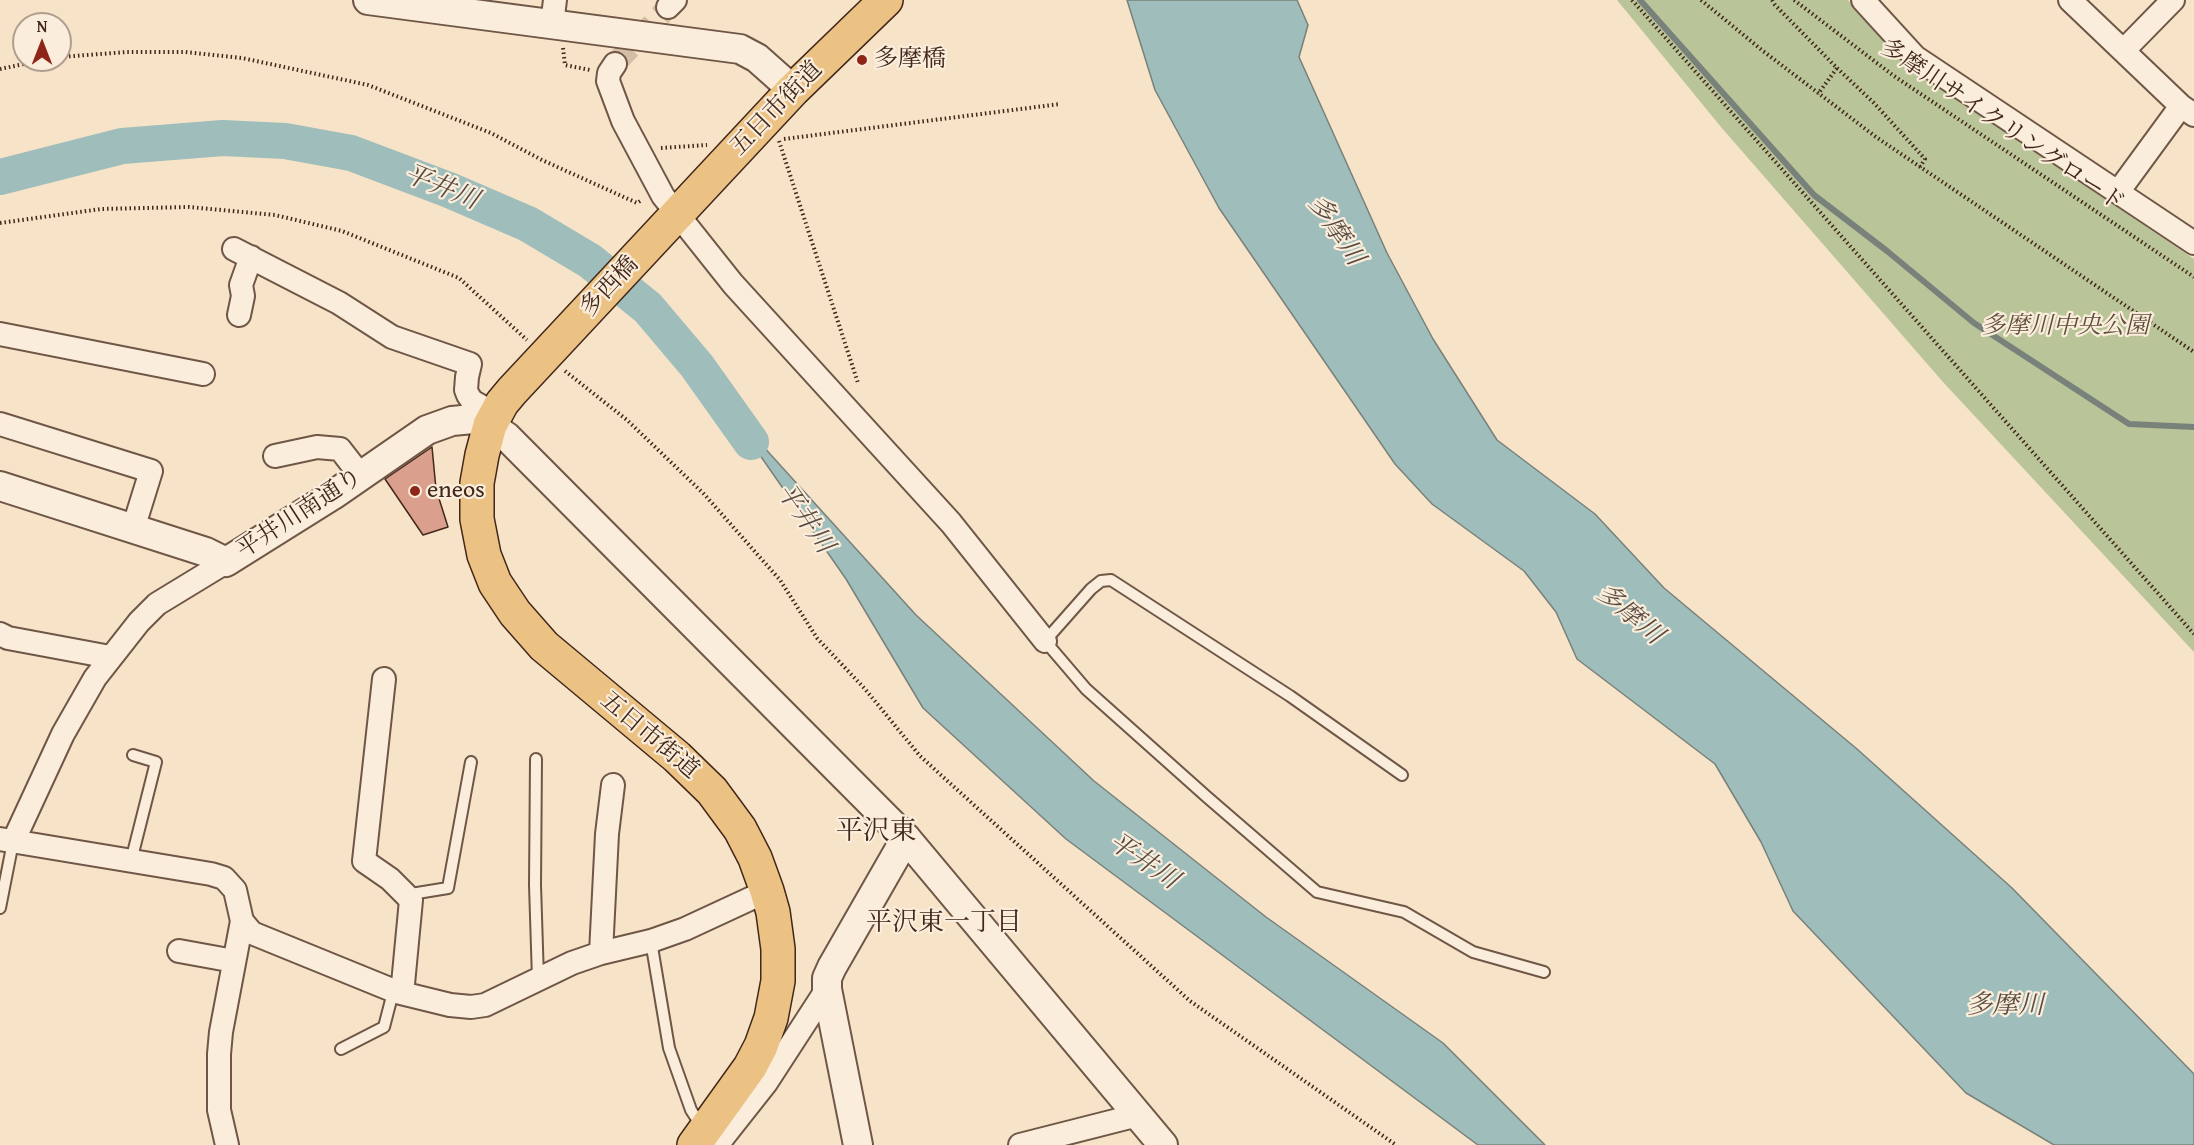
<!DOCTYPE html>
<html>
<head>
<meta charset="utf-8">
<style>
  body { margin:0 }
  #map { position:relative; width:2194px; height:1145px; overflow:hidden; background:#f7e3c8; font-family:"Gentium Book Plus",serif }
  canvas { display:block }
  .north { position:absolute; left:12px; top:12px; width:60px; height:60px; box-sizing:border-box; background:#faeddb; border:2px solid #b09e8e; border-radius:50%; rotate:0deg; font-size:16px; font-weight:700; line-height:24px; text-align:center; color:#42271a }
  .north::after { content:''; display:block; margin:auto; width:21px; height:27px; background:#8f2418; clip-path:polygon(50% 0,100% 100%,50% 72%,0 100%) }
</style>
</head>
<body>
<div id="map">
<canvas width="2194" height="1145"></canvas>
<div class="north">N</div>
</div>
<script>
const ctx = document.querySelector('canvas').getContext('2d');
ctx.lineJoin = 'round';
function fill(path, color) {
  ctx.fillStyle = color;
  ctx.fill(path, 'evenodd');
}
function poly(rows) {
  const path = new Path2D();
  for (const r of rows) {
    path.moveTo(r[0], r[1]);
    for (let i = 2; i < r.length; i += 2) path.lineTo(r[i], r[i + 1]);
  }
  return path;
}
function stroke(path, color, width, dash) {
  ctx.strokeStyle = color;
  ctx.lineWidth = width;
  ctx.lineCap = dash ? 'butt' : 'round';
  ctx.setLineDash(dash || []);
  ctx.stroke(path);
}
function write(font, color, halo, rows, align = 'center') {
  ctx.font = font + ' "Gentium Book Plus","Noto Serif JP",serif';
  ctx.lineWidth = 4.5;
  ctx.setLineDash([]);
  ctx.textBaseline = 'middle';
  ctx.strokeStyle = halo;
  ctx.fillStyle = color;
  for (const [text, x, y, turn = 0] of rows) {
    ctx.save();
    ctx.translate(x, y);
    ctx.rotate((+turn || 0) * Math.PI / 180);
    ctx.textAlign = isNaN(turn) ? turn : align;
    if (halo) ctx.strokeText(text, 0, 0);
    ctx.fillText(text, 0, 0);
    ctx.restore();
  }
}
const green = poly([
  [1617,0,1848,0,1906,65,2194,259,2194,652,1943,382,1721,127]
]);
const water = poly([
  [1127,0,1297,0,1308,25,1299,57,1387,253,1433,339,1497,440,1595,514,1664,588,1857,749,2012,888,2194,1074,2194,1145,2054,1145,1966,1093,1793,911,1761,842,1715,764,1577,659,1556,612,1524,571,1432,504,1395,464,1219,208,1155,90,1127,0],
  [723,402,916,615,1094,781,1266,917,1443,1043,1545,1145,1478,1145,1066,839,923,708,846,579,723,402]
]);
const stream = poly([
  [1640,0,1814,195,1887,251,1974,323,2129,424,2194,427]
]);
const river = poly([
  [0,177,122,146,223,138,285,141,351,153,449,190,528,224,590,261,648,308,697,366,751,442]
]);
const building = poly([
  [432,447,436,489,448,527,423,535,385,479,432,447]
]);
const minorTunnel = poly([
  [615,64,668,7]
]);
const path = poly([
  [1632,0,2194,634],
  [1701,0,1763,51,1876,137,2194,352],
  [1772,0,1775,5,1837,68,1818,94],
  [1794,0,1894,76,2194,277],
  [563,48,565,65,590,70],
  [60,57,127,52,185,52,242,58,368,85,491,133,542,160,637,203,642,200],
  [1837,68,1874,103,1925,159,1920,167],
  [0,69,43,60],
  [784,139,1060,104],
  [779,141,858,383],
  [661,148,707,145],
  [0,223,101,209,189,207,275,215,342,231,459,278,527,340],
  [565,371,627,420,704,494,780,580,817,638,865,689,920,756,1190,1001,1396,1145]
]);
const service = poly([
  [536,759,535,885,538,979],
  [1402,775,1290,696,1111,580,1101,581,1091,589,1045,641,1086,689,1207,797,1317,892,1404,912,1473,952,1544,972],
  [131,861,156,762,133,755],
  [411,900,411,894,448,888,471,762],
  [0,908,13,842],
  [651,941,669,1048,691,1110,702,1127],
  [341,1049,384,1027,391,1000,397,992]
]);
const minor = poly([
  [1863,0,1915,57,2194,243],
  [2070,0,2181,106,2194,115],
  [668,7,675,0],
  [552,24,555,0],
  [2124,50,2173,0],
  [615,64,609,73,608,81,623,121,663,196,733,284,951,523,1045,641],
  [2118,192,2181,106],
  [234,249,339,303,392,337,470,364,467,377,466,390,468,395,472,401,495,414],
  [239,315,243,296,241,285,251,257],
  [0,334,203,374],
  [0,424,151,471,133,529],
  [275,456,317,447,340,449,361,476],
  [0,634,8,638,110,657],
  [384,679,364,861,390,879,411,900,403,984,397,992],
  [0,839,211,874,224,878,235,890,242,921,221,1032,219,1054,219,1110,227,1145],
  [13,842,63,734,95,678,139,622,157,604,226,562],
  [242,921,252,933,397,992,450,1005,471,1007,485,1005,572,963,601,953,651,941,685,929,767,891],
  [179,951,234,961],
  [601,953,607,834,613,785],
  [717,1145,766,1083,827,989],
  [1020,1145,1138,1115]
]);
const tertiary = poly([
  [368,0,740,49,757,58,793,90],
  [0,486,206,552,226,562,333,495,427,430,452,421,473,419,490,425,507,437,906,838,1163,1145],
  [858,1145,827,989,827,978,832,967,906,838]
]);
const primary = poly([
  [694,1145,750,1067,761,1046,771,1018,778,981,778,949,773,912,767,891,755,858,740,829,712,791,677,757,544,646,515,613,495,583,484,555,477,519,477,483,482,455,490,425,502,403,512,391,793,90,886,0]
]);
const markers = [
  [862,60,6,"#8f2418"],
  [415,491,6,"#8f2418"]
];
const poiNames = [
  ["多摩橋",874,60],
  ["eneos",427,491]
];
const streetNames = [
  ["五日市街道",777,109,-46],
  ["多摩川サイクリングロード",2002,126,34],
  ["多西橋",610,287,-47],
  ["平井川南通り",300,514,-33],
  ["五日市街道",649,736,40]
];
const parkNames = [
  ["多摩川中央公園",2065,327]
];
const waterNames = [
  ["平井川",441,188,22],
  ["多摩川",1335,231,56],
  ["平井川",804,519,55],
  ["多摩川",1629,615,40],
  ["平井川",1143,862,34],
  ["多摩川",2005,1006]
];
const neighbourhoodNames = [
  ["平沢東一丁目",944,923]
];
const quarterNames = [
  ["平沢東",876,832]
];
fill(green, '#b9c499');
fill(water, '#9ebdbb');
stroke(water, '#79817b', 1.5);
stroke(stream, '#79817b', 6);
stroke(river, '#9ebdbb', 36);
fill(building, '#dba08d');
stroke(building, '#42271a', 1.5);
stroke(minorTunnel, '#d3bda5', 22, [22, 11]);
stroke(service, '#6f5646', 14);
stroke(minor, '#6f5646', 26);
stroke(tertiary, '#6f5646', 32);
stroke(primary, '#42271a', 36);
stroke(path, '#42271a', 4, [1.5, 3]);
stroke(service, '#faeddb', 10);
stroke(minor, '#faeddb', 22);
stroke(tertiary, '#faeddb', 28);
stroke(primary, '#ecc284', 33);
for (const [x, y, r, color] of markers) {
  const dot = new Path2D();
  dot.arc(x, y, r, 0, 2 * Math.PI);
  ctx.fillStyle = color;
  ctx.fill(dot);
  stroke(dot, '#faeddb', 2);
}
write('24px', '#42271a', '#faeddb', poiNames, 'left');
write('24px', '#42271a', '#faeddb', streetNames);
write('italic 24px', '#604e3a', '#faeddb', parkNames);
write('italic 26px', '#594c42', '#faeddb', waterNames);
write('26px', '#42271a', '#faeddb', neighbourhoodNames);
write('27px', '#42271a', '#faeddb', quarterNames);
</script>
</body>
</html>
